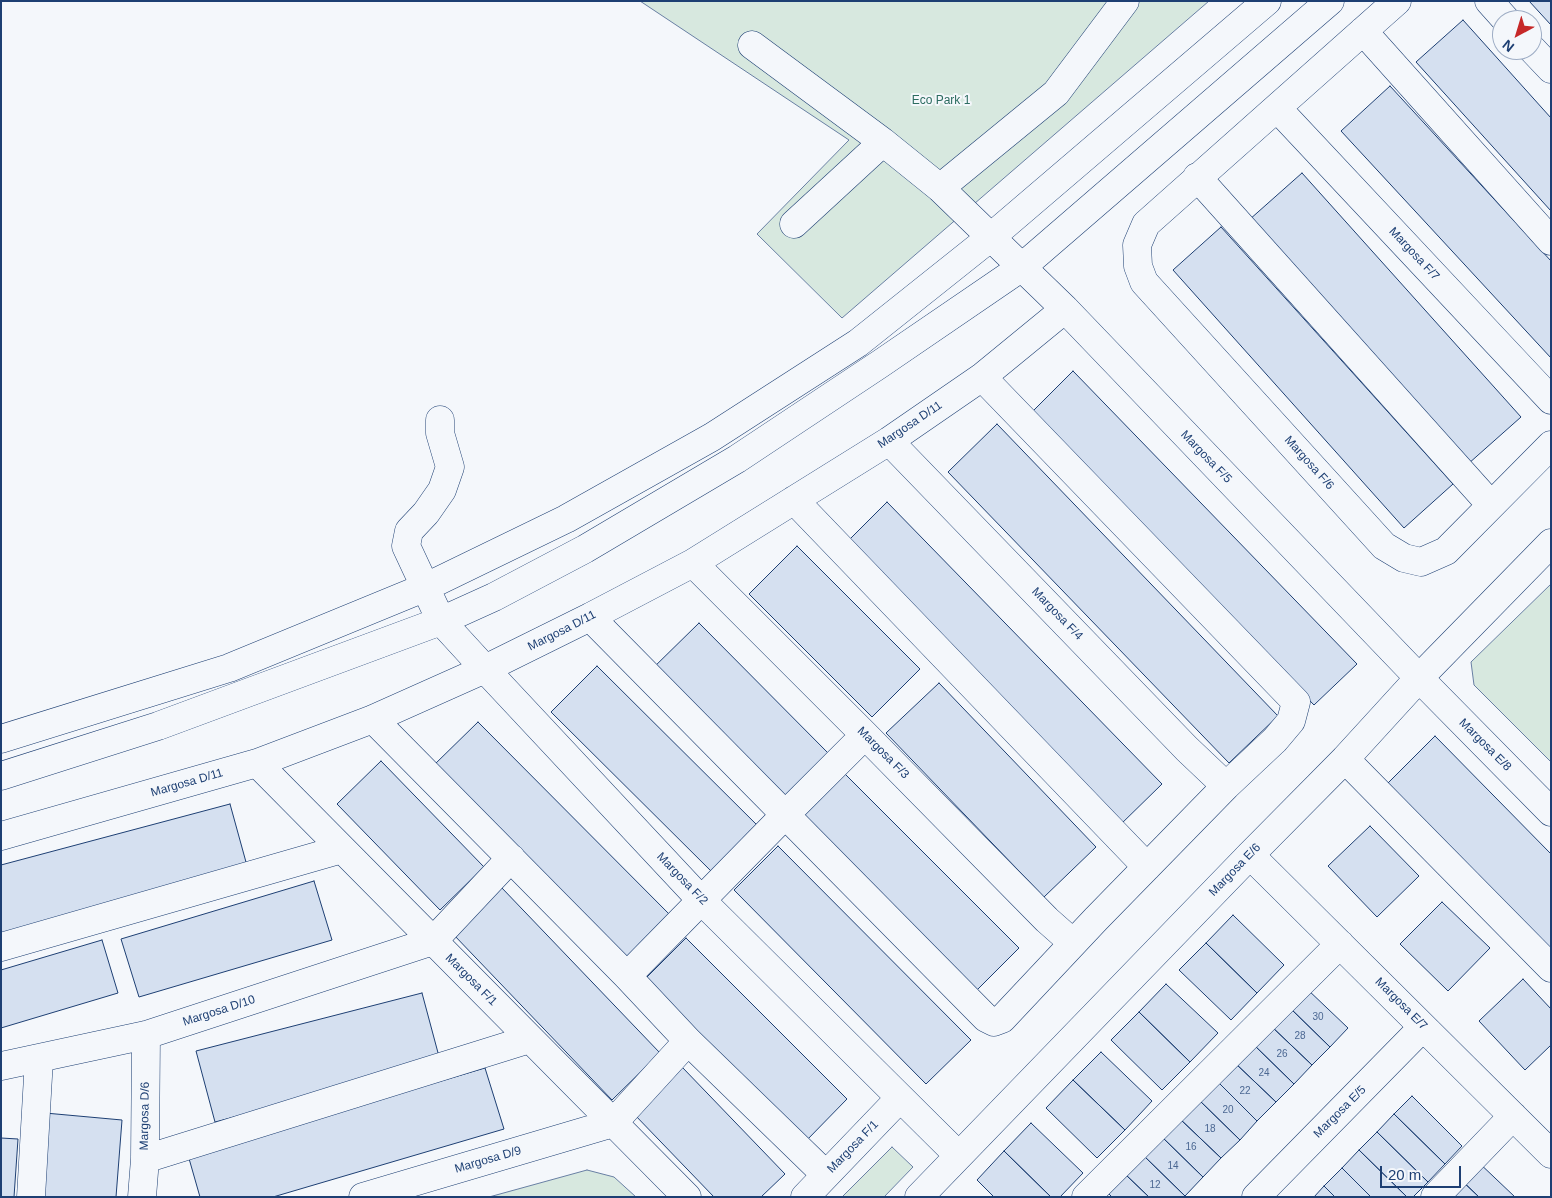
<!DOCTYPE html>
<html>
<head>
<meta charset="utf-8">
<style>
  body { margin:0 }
  #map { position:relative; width:1552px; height:1198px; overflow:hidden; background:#f4f7fb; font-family:Arial,sans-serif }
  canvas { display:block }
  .frame { position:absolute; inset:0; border:2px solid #1d3f73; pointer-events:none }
  .north { position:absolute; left:1492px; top:10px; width:50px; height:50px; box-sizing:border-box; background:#f4f7fb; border:1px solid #9eadc5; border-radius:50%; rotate:219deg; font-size:14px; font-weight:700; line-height:20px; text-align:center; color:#1d3f73 }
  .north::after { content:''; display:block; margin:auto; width:18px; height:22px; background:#c62828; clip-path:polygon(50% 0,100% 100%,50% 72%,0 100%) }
  .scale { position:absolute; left:1380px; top:1166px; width:81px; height:22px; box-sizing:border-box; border:2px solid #1d3f73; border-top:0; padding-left:6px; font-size:15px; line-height:18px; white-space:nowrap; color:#1d3f73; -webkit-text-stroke:4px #f4f7fb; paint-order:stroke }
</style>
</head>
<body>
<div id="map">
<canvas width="1552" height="1198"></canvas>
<div class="frame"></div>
<div class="north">N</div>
<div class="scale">20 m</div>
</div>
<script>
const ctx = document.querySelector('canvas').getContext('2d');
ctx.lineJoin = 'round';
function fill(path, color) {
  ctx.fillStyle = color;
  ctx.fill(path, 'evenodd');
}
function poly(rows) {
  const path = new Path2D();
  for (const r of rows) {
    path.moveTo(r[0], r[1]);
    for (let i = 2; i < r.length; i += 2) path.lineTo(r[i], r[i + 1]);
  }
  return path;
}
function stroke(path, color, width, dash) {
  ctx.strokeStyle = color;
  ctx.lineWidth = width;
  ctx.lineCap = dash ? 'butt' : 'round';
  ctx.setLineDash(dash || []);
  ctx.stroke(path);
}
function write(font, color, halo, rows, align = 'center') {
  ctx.font = font + ' Arial,sans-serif';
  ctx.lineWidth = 4;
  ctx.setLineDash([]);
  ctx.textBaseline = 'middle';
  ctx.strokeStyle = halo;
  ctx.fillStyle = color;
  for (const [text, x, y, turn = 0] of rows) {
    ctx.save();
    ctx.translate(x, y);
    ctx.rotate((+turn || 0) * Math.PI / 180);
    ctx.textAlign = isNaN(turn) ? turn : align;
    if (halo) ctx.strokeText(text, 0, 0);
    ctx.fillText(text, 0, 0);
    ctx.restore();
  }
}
const green = poly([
  [640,1,1209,1,842,318,757,234,849,140,640,1],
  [1551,584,1551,762,1474,685,1471,662,1551,584],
  [892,1147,913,1167,884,1197,842,1197,892,1147],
  [587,1170,614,1177,636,1197,489,1197,587,1170]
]);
const building = poly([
  [1529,1,1551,1,1551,25,1529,1],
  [1463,20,1551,118,1551,211,1416,62,1463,20],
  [1390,86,1551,261,1551,358,1341,131,1390,86],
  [1302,173,1521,417,1468,464,1249,220,1302,173],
  [1221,227,1453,484,1404,528,1173,270,1221,227],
  [1073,371,1357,664,1314,705,1031,413,1073,371],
  [997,424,1278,716,1229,763,948,472,997,424],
  [887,502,1162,784,1118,827,844,545,887,502],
  [797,546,920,669,872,717,749,594,797,546],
  [699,623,830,755,781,805,649,672,699,623],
  [597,666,763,831,717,877,551,712,597,666],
  [939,683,1096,847,1044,897,886,733,939,683],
  [478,722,676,921,631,965,433,766,478,722],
  [1435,736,1551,854,1551,961,1382,789,1435,736],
  [381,761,484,867,440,910,337,804,381,761],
  [842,771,1019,948,974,993,797,816,842,771],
  [230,804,249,873,1,939,1,865,230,804],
  [1370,826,1419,876,1377,917,1328,866,1370,826],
  [778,846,971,1040,926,1084,734,890,778,846],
  [314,881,332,940,139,997,121,939,314,881],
  [501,887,660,1053,612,1100,453,934,501,887],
  [1442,902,1490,948,1448,991,1400,944,1442,902],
  [1233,915,1284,965,1257,993,1206,943,1233,915],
  [686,938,847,1099,805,1142,644,980,686,938],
  [102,940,118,993,1,1028,1,970,102,940],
  [1206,943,1257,993,1231,1020,1179,970,1206,943],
  [1523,979,1551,1009,1551,1045,1525,1070,1479,1021,1523,979],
  [1166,984,1218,1033,1190,1062,1139,1012,1166,984],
  [1306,988,1348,1028,1330,1047,1288,1006,1306,988],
  [422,993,441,1064,215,1122,196,1051,422,993],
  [1288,1006,1330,1047,1312,1065,1270,1025,1288,1006],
  [1139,1012,1190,1062,1162,1090,1111,1040,1139,1012],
  [1270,1025,1312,1065,1294,1084,1252,1043,1270,1025],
  [1252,1043,1294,1084,1276,1102,1234,1062,1252,1043],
  [1101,1052,1152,1101,1125,1130,1073,1080,1101,1052],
  [1234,1062,1276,1102,1257,1121,1216,1080,1234,1062],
  [682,1067,785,1174,761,1197,714,1197,633,1113,682,1067],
  [485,1068,504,1129,273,1197,200,1197,188,1155,485,1068],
  [1073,1080,1125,1130,1097,1158,1046,1108,1073,1080],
  [1216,1080,1257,1121,1240,1140,1198,1099,1216,1080],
  [1412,1096,1462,1146,1445,1164,1394,1114,1412,1096],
  [1198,1099,1240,1140,1221,1158,1179,1118,1198,1099],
  [45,1113,122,1120,116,1197,37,1197,45,1113],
  [1394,1114,1445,1164,1428,1182,1377,1132,1394,1114],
  [1179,1118,1221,1158,1203,1177,1161,1136,1179,1118],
  [1031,1123,1083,1173,1060,1197,1051,1197,1004,1151,1031,1123],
  [1377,1132,1428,1182,1413,1197,1407,1197,1359,1150,1377,1132],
  [1161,1136,1203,1177,1185,1196,1143,1155,1161,1136],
  [1,1138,18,1139,14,1197,1,1197,1,1138],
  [1359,1150,1407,1197,1371,1197,1342,1168,1359,1150],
  [1004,1151,1051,1197,994,1197,977,1180,1004,1151],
  [1143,1155,1185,1196,1184,1197,1149,1197,1125,1174,1143,1155],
  [1475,1159,1515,1197,1479,1197,1458,1177,1475,1159],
  [1342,1168,1371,1197,1335,1197,1324,1186,1342,1168],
  [1125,1174,1149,1197,1112,1197,1107,1192,1125,1174],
  [1458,1177,1479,1197,1443,1197,1458,1177],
  [1324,1186,1335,1197,1314,1197,1324,1186]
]);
const minor = poly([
  [1397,1,1146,224,1137,245,1138,266,1144,282,1384,546,1404,558,1421,562,1446,551,1551,445],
  [1489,1,1506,20],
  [1363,31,1551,241],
  [752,45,883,142,940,188,1065,309,1419,678,1551,812],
  [1532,49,1551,69],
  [1277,108,1551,400],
  [1197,177,1491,505],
  [940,188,1056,93,1125,1],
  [794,224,883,142],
  [440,420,440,433,450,467,442,490,426,513,409,531,406,546,441,621,485,669,702,901,958,1155],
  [889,441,1187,749,1226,786],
  [794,500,1147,867],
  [693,563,865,735,1047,920,1073,943],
  [590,617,986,1018,994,1022,1002,1019,1096,919,1226,786,1275,740,1291,721,1296,702,982,377],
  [373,719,627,976,688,1041,826,1175],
  [1,739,229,668,426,587,566,519,712,437,858,343,991,237,1267,1],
  [1345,759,1551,968],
  [257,763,687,1197],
  [1,776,158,726,441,621,494,597,585,549,737,459,880,364,1022,267,1330,1],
  [1,836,257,763,373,719,485,669,590,617,693,563,889,441,982,377,1065,309],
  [1250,855,1551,1154],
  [1,947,342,849],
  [627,976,785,815,865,735],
  [1,1066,146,1035,433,941,511,858],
  [145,1159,530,1039],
  [31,1197,39,1059],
  [142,1197,145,1159,146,1035],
  [363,1197,613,1123,688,1041],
  [805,1197,900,1098],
  [919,1197,1250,855,1345,759,1419,678,1551,543],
  [1086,1197,1340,944],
  [1256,1197,1423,1027],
  [1435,1197,1513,1116]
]);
const numberNames = [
  ["30",1318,1017],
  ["28",1300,1036],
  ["26",1282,1054],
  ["24",1264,1073],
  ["22",1245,1091],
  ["20",1228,1110],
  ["18",1210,1129],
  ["16",1191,1147],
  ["14",1173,1166],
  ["12",1155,1185]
];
const parkNames = [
  ["Eco Park 1",941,101]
];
const streetNames = [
  ["Margosa F/7",1414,254,47],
  ["Margosa D/11",910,425,-34],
  ["Margosa F/5",1206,457,46],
  ["Margosa F/6",1309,463,48],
  ["Margosa F/4",1057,614,46],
  ["Margosa D/11",562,631,-27],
  ["Margosa E/8",1485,745,45],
  ["Margosa F/3",883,753,45],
  ["Margosa D/11",187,783,-16],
  ["Margosa E/6",1235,870,-46],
  ["Margosa F/2",682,879,46],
  ["Margosa F/1",471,980,45],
  ["Margosa E/7",1401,1004,45],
  ["Margosa D/10",219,1011,-18],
  ["Margosa E/5",1340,1112,-45],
  ["Margosa D/6",145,1116,-89],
  ["Margosa F/1",853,1147,-46],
  ["Margosa D/9",488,1160,-16]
];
fill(green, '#d7e8df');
stroke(green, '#687fa3', 1);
fill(building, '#d5e0f0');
stroke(building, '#1d3f73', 1);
stroke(minor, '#1d3f73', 29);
stroke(minor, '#f4f7fb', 28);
write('10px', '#4b6792', null, numberNames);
write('12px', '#2c6c60', '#f4f7fb', parkNames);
write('12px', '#1d3f73', '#f4f7fb', streetNames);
</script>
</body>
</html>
